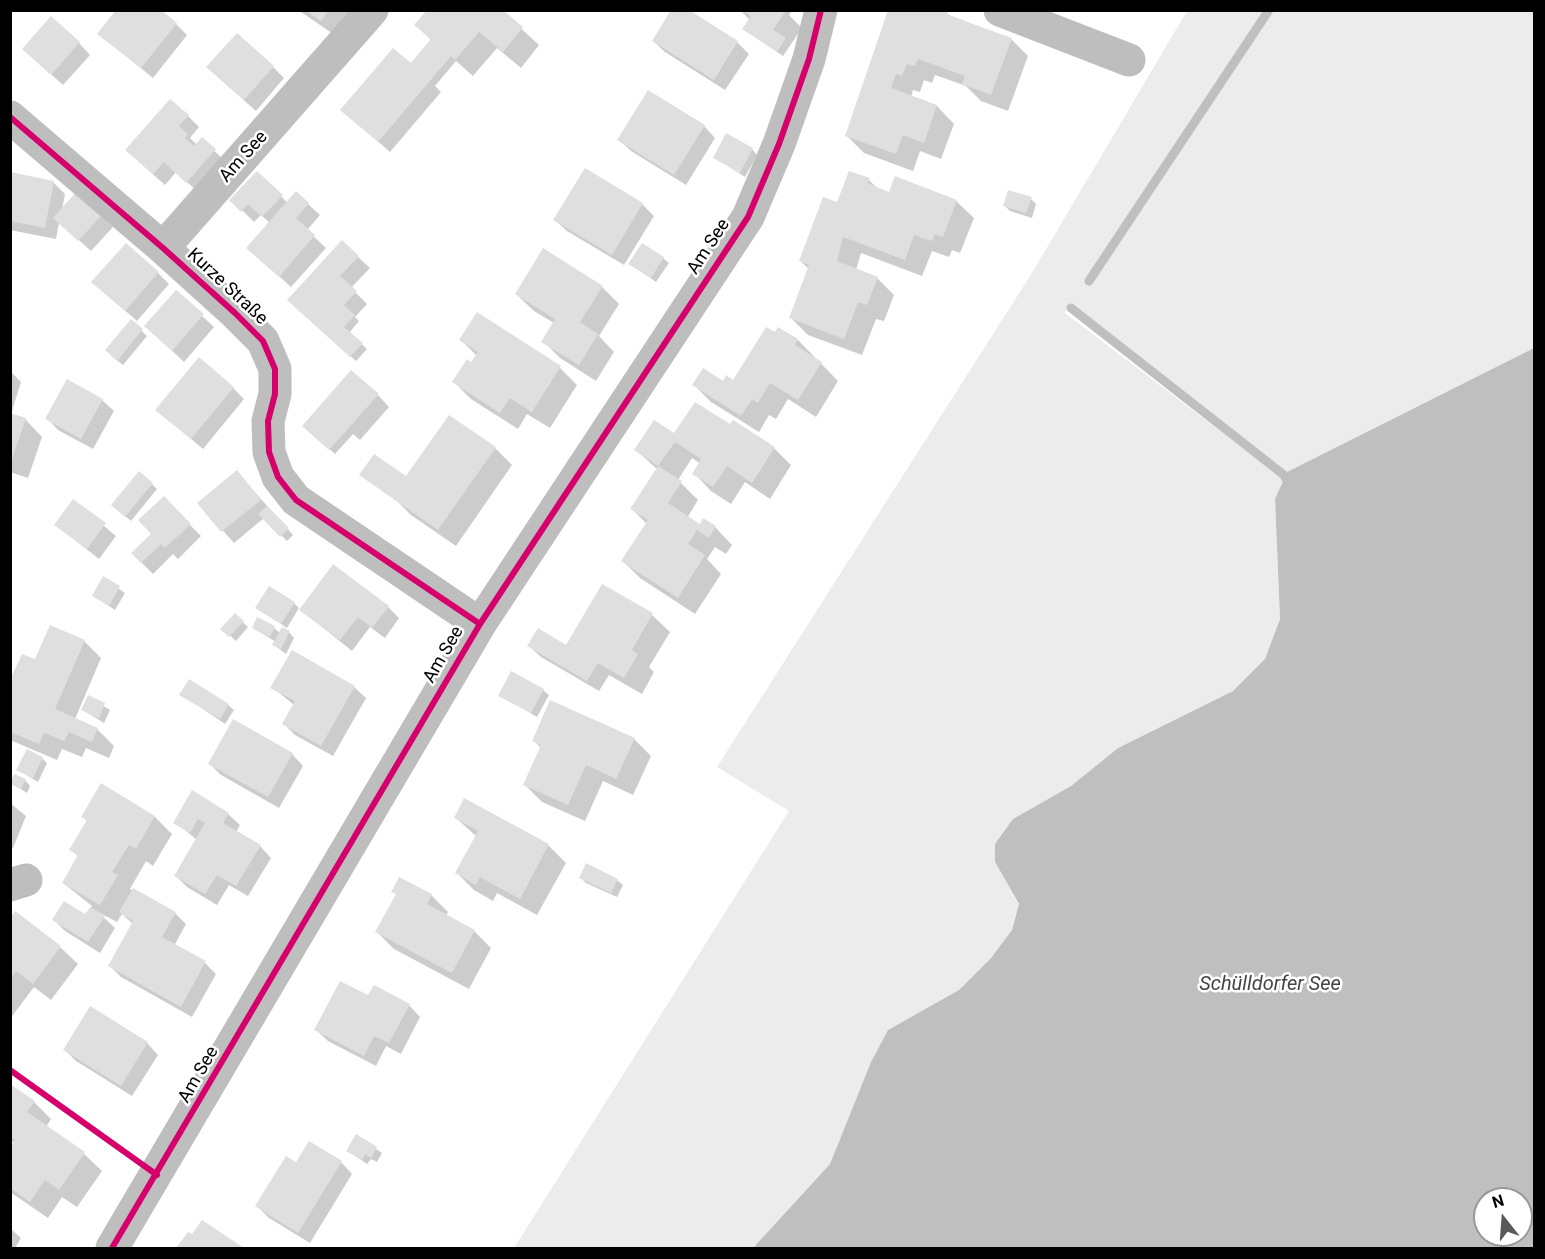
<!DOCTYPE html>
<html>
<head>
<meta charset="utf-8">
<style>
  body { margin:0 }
  #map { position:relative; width:1545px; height:1259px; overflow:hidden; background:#fff; font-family:Roboto,sans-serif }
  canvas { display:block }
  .frame { position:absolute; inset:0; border:12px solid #000; pointer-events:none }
  .north { position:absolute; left:1473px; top:1187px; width:60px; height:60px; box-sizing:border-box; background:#fff; border:2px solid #999; border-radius:50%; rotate:343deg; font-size:16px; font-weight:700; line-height:24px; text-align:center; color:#000 }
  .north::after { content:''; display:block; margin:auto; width:21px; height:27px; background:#595959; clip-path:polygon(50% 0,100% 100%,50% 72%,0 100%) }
</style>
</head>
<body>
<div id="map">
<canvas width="1545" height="1259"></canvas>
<div class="frame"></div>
<div class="north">N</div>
</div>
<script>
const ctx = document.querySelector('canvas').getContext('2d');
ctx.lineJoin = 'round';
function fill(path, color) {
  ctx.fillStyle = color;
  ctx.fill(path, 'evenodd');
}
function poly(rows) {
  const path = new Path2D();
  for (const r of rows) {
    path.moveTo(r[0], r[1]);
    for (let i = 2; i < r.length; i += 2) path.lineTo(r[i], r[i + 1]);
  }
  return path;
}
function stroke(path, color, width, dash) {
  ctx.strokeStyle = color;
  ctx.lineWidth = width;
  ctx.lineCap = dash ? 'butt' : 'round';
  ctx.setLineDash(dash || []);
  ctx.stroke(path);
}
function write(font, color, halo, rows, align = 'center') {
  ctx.font = font + ' Roboto,sans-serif';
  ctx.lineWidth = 5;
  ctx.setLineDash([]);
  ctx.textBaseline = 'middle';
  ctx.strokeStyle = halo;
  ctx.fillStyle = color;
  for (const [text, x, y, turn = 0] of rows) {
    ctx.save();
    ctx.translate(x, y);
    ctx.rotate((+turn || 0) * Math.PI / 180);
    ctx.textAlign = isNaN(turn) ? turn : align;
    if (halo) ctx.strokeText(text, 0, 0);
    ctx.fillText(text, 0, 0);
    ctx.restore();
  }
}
const green = poly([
  [1187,11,1534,11,1534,348,1287,472,1070,303,1065,313,1283,479,1275,500,1280,619,1265,659,1233,691,1118,748,1071,786,1013,819,995,862,1019,905,1012,930,991,958,959,990,888,1030,871,1062,830,1164,753,1248,514,1248,789,811,717,767,1032,273]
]);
const water = poly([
  [1534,348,1534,1248,753,1248,830,1164,871,1062,888,1030,959,990,991,958,1012,930,1019,904,995,862,995,844,1013,819,1071,786,1118,748,1233,691,1265,659,1280,619,1275,499,1287,472],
  [1485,1199,1521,1199,1521,1235,1485,1235]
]);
const shadow = poly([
  [298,10,357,10,339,38],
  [501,10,539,45,521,68,497,48,473,76,456,61,435,86,441,92,390,152,342,110,416,70,432,41,416,25],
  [687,10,737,42,749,54,725,90,665,52,653,41],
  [740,10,792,10,789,15,802,28,783,56,744,29,750,20],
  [936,10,1011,39,1028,56,1008,111,981,101,966,86,935,75,932,83,924,80,920,92,913,90,911,97,937,106,954,124,941,159,920,151,913,171,864,153,847,136],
  [176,24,187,35,153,78,99,34],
  [79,43,90,55,63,85,35,60],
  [273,67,284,78,256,111,220,79],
  [188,116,199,127,190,138,197,145,202,139,226,162,199,193,176,172,165,185,138,161],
  [704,126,715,138,686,185,631,151,619,140],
  [752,149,757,155,745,177,714,157],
  [257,173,288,203,296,193,320,215,307,230,326,248,291,287,260,259,270,223,261,215,254,222,232,200],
  [10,174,54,183,65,194,62,210,101,216,113,227,91,251,59,222,56,239,10,230],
  [869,180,878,189,890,194,956,201,974,218,960,253,952,250,949,257,932,251,922,276,861,253,856,270,877,278,894,295,884,321,876,319,862,355,808,335,791,318,809,269,800,261,838,204],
  [1031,199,1036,204,1032,218,1010,211,1004,205],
  [642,204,654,216,624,265,567,231,555,220],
  [358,257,370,268,351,288,367,304,355,317,359,321,349,333,367,349,356,361,300,311],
  [663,258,669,263,656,282,630,264],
  [158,273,169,284,137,321,105,293],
  [602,287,619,304,599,336,614,352,596,381,560,358,543,341,554,323,534,311,516,294],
  [176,292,214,327,184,362,146,326],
  [477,314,560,368,577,385,550,428,527,414,518,429,471,399,454,382,477,356,461,340],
  [131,321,147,336,123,365,112,356],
  [779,329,798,340,838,381,816,417,788,399,776,419,769,415,759,432,711,402,694,385,734,382],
  [10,371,21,382,11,414,25,419,42,437,28,478,10,472],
  [233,388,244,399,203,449,157,410],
  [378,395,389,407,360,440,353,434,335,454,309,431],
  [102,400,114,411,93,449,58,430,47,418],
  [731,427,774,448,791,465,770,499,745,482,731,504,711,491,694,473,701,464,692,458,678,480,698,500,687,518,700,526,715,527,732,545,726,554,715,547,707,559,721,574,695,614,640,578,623,561,647,524,632,509,658,470,636,450,675,435],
  [495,448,512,465,456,546,411,515,397,501,361,475,405,478],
  [237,472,293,535,287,541,264,518,234,543,199,504],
  [152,484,157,489,131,521,118,510],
  [163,498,201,536,178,559,173,554,153,574,133,554,153,534],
  [74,501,116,536,99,559,56,525],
  [103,578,125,593,115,610,94,596],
  [602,586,652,615,670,632,649,667,654,672,642,694,609,675,599,691,541,657,529,646,567,647],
  [294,603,301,610,299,608,287,628,257,608],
  [388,607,399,618,385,638,370,627,352,651,301,610],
  [235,615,248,627,236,641,223,629],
  [253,628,274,628,280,633,289,632,294,638,286,654,274,645,276,642],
  [84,641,101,658,75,719,97,729,114,746,109,758,86,748,82,757,62,749,57,760,10,740,10,684,36,661],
  [272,687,354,687,366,698,333,756,295,735,284,724,294,705],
  [543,690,549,695,537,717,500,695],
  [181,694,228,705,234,710,225,724],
  [89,697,110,710,104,723,83,710],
  [634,739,651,756,633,795,603,781,585,821,542,802,525,785,541,748,533,740],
  [292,754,303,766,279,808,221,775,210,764],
  [42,758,47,763,38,782,18,770],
  [25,780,30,786,27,793,11,783],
  [102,785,155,817,172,834,153,866,146,861,130,889,175,913,186,924,174,946,205,963,216,974,192,1017,121,977,110,966,133,924,122,914,117,922,98,912,115,928,100,953,65,931,54,920,86,916,92,906,63,883,79,857,71,850,88,822,83,817],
  [465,800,549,846,566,863,537,915,497,893,493,901,474,890,457,873,477,837,455,817],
  [10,803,26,816,13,848,10,846],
  [228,814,240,825,236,832,260,846,271,858,248,896,229,885,217,905,187,887,176,876,197,840,175,822],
  [581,878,617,880,623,885,617,897,586,883],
  [393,892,431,895,448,912,446,916,474,931,491,948,469,989,394,949,377,932,397,895],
  [16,913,60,947,78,964,51,1000,34,987,10,1019,10,921],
  [368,997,409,1005,420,1017,401,1054,386,1046,376,1066,328,1041,316,1030],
  [147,1043,158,1055,132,1096,76,1061,65,1050],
  [10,1086,34,1102,51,1119,46,1127,84,1154,102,1171,77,1207,62,1197,48,1218,10,1192,10,1149,15,1143,10,1140],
  [357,1136,382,1153,377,1162,371,1159,367,1164,348,1151],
  [341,1162,352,1174,310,1243,269,1218,257,1206,297,1164],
  [202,1222,241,1248,178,1248,188,1234,192,1237],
  [10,1228,21,1238,15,1248,10,1248]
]);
const stream = poly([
  [1089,281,1269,10],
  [1071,308,1284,475,1290,486]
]);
const building = poly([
  [116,10,161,10,177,23,141,68,97,34],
  [305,10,328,10,321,21],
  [427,10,503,10,523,27,503,52,479,32,455,60,451,56,378,142,340,110,393,48,411,63,431,39,414,25],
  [671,10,689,10,738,41,714,80,652,41],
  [742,10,786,10,773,30,786,38,777,52,742,29,751,16],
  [888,10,944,10,948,12,947,15,1012,38,991,95,962,84,965,76,918,59,915,66,907,64,902,76,896,74,891,88,937,105,924,143,903,135,896,154,845,136],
  [51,16,80,42,51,75,22,49],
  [237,33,274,66,244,100,206,67],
  [648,90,705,125,674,175,617,140],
  [170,99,189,115,179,126,188,134,185,138,194,146,202,137,216,149,186,183,164,162,153,174,125,150],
  [726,133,753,148,740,173,713,158],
  [585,168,643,203,612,255,553,220],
  [257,171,283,195,262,217,248,204,241,212,229,200],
  [849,171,870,178,867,183,889,192,895,176,957,200,943,237,935,234,932,241,914,235,905,260,843,237,837,261,878,277,867,305,858,302,844,339,789,318,809,265,799,261,823,197,837,202],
  [10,172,54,181,45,228,10,221],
  [1008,190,1032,197,1026,213,1003,206],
  [77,191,102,215,78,241,53,218],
  [296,191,309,203,296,218,315,235,279,277,246,248],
  [342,240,359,256,340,276,357,291,344,305,355,315,344,327,363,343,350,357,287,300],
  [126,243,159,272,125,311,91,282],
  [642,243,664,257,651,278,628,264],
  [543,248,603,286,580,322,598,334,579,365,541,342,555,319,515,294],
  [176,290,204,314,172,351,144,326],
  [477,312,561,366,532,412,510,398,500,413,452,382,467,359,471,362,478,352,459,340],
  [131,319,143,329,117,361,105,350],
  [766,327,775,332,778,327,798,339,795,345,822,362,798,400,770,383,758,403,752,399,741,416,692,385,703,368,723,381,726,375,733,380],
  [199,357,234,387,191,439,155,410],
  [351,370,379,394,329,450,302,426],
  [67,379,103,399,81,439,45,419],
  [695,402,730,424,733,420,775,447,752,483,727,466,713,487,692,474,701,459,675,442,658,466,634,450,654,420,674,433],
  [10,413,26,418,11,462,10,462],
  [449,415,496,447,438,530,359,475,374,454,406,476],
  [658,466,682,481,668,503,700,524,703,518,716,526,709,538,697,530,688,544,705,555,678,598,621,561,648,520,630,509],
  [237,470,261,500,221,532,197,503],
  [139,471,153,483,125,517,111,505],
  [164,496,191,524,165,548,161,544,141,563,131,553,151,534,138,520],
  [73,499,106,523,87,549,54,525],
  [267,506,289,528,280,537,258,514],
  [333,564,389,606,372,628,358,617,340,640,299,610],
  [103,576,120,586,109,606,92,596],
  [602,584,653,613,632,650,638,654,624,678,598,663,587,681,527,646,538,628,566,645],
  [269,586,295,602,281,624,255,608],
  [235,613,244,621,229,637,220,629],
  [257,617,275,626,270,637,252,628],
  [50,625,85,640,55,709,98,728,92,742,69,732,64,741,44,733,39,744,10,732,10,680,22,654,35,659],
  [282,627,290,631,281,649,272,645],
  [292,650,355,686,321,746,282,724,295,701,270,688],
  [511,671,544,689,531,713,498,696],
  [189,679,229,704,220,719,179,695],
  [88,695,105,703,99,718,81,710],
  [550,700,635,738,616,779,586,765,568,805,523,785,541,745,532,741],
  [233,719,293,753,268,797,208,764],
  [27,749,43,757,33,778,16,770],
  [14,774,26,779,21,789,10,784],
  [101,783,155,816,136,849,129,845,112,872,118,875,100,905,62,883,78,855,69,850,87,820,81,817],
  [192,790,229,813,223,823,261,845,236,886,217,875,205,894,174,876,205,823,198,819,190,833,173,823],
  [464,798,549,844,520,899,480,877,476,885,455,873,478,831,454,818],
  [586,863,618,879,611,893,579,878],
  [399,877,432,894,427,904,475,930,452,973,375,932,396,894,391,892],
  [133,888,176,912,162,937,206,961,181,1007,108,966,133,921,119,912],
  [64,901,85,914,90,907,105,916,88,942,52,920],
  [15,911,61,946,33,984,16,971,10,979,10,918],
  [340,981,368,995,374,985,410,1004,389,1043,374,1036,364,1056,314,1030],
  [90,1006,148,1042,121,1086,63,1050],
  [10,1084,35,1101,27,1112,85,1152,59,1190,45,1180,30,1202,10,1188,10,1147,15,1140,10,1137],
  [356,1134,377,1147,371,1158,365,1154,362,1160,346,1151],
  [309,1141,342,1161,298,1233,255,1206,286,1156,296,1162],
  [202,1220,244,1248,176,1248,188,1232,192,1234]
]);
const minor = poly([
  [1000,10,1129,60],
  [10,117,163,248,235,313,263,341,275,369,275,394,268,421,269,452,278,477,296,500,480,624],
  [163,248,372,10],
  [10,885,26,880],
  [112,1248,480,624,748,217,779,144,809,59,821,10]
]);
const cycleway = poly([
  [10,117,163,248,235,313,263,341,275,369,275,394,268,421,269,452,278,477,296,500,480,624],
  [10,1070,157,1175],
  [112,1248,480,624,748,217,779,144,809,59,821,10]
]);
const streetNames = [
  ["Am See",244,157,-48],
  ["Am See",709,247,-57],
  ["Kurze Straße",227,287,43],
  ["Am See",444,655,-60],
  ["Am See",199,1075,-60]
];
const waterNames = [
  ["Schülldorfer See",1270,985]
];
fill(green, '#ececec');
fill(water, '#bfbfbf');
fill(shadow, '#0003');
stroke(stream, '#bfbfbf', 9);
fill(building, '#dfdfdf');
stroke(minor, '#bebebe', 33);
stroke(cycleway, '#d6006c', 6);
write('18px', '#000', '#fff', streetNames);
write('italic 20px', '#444', '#fff', waterNames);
</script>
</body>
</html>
